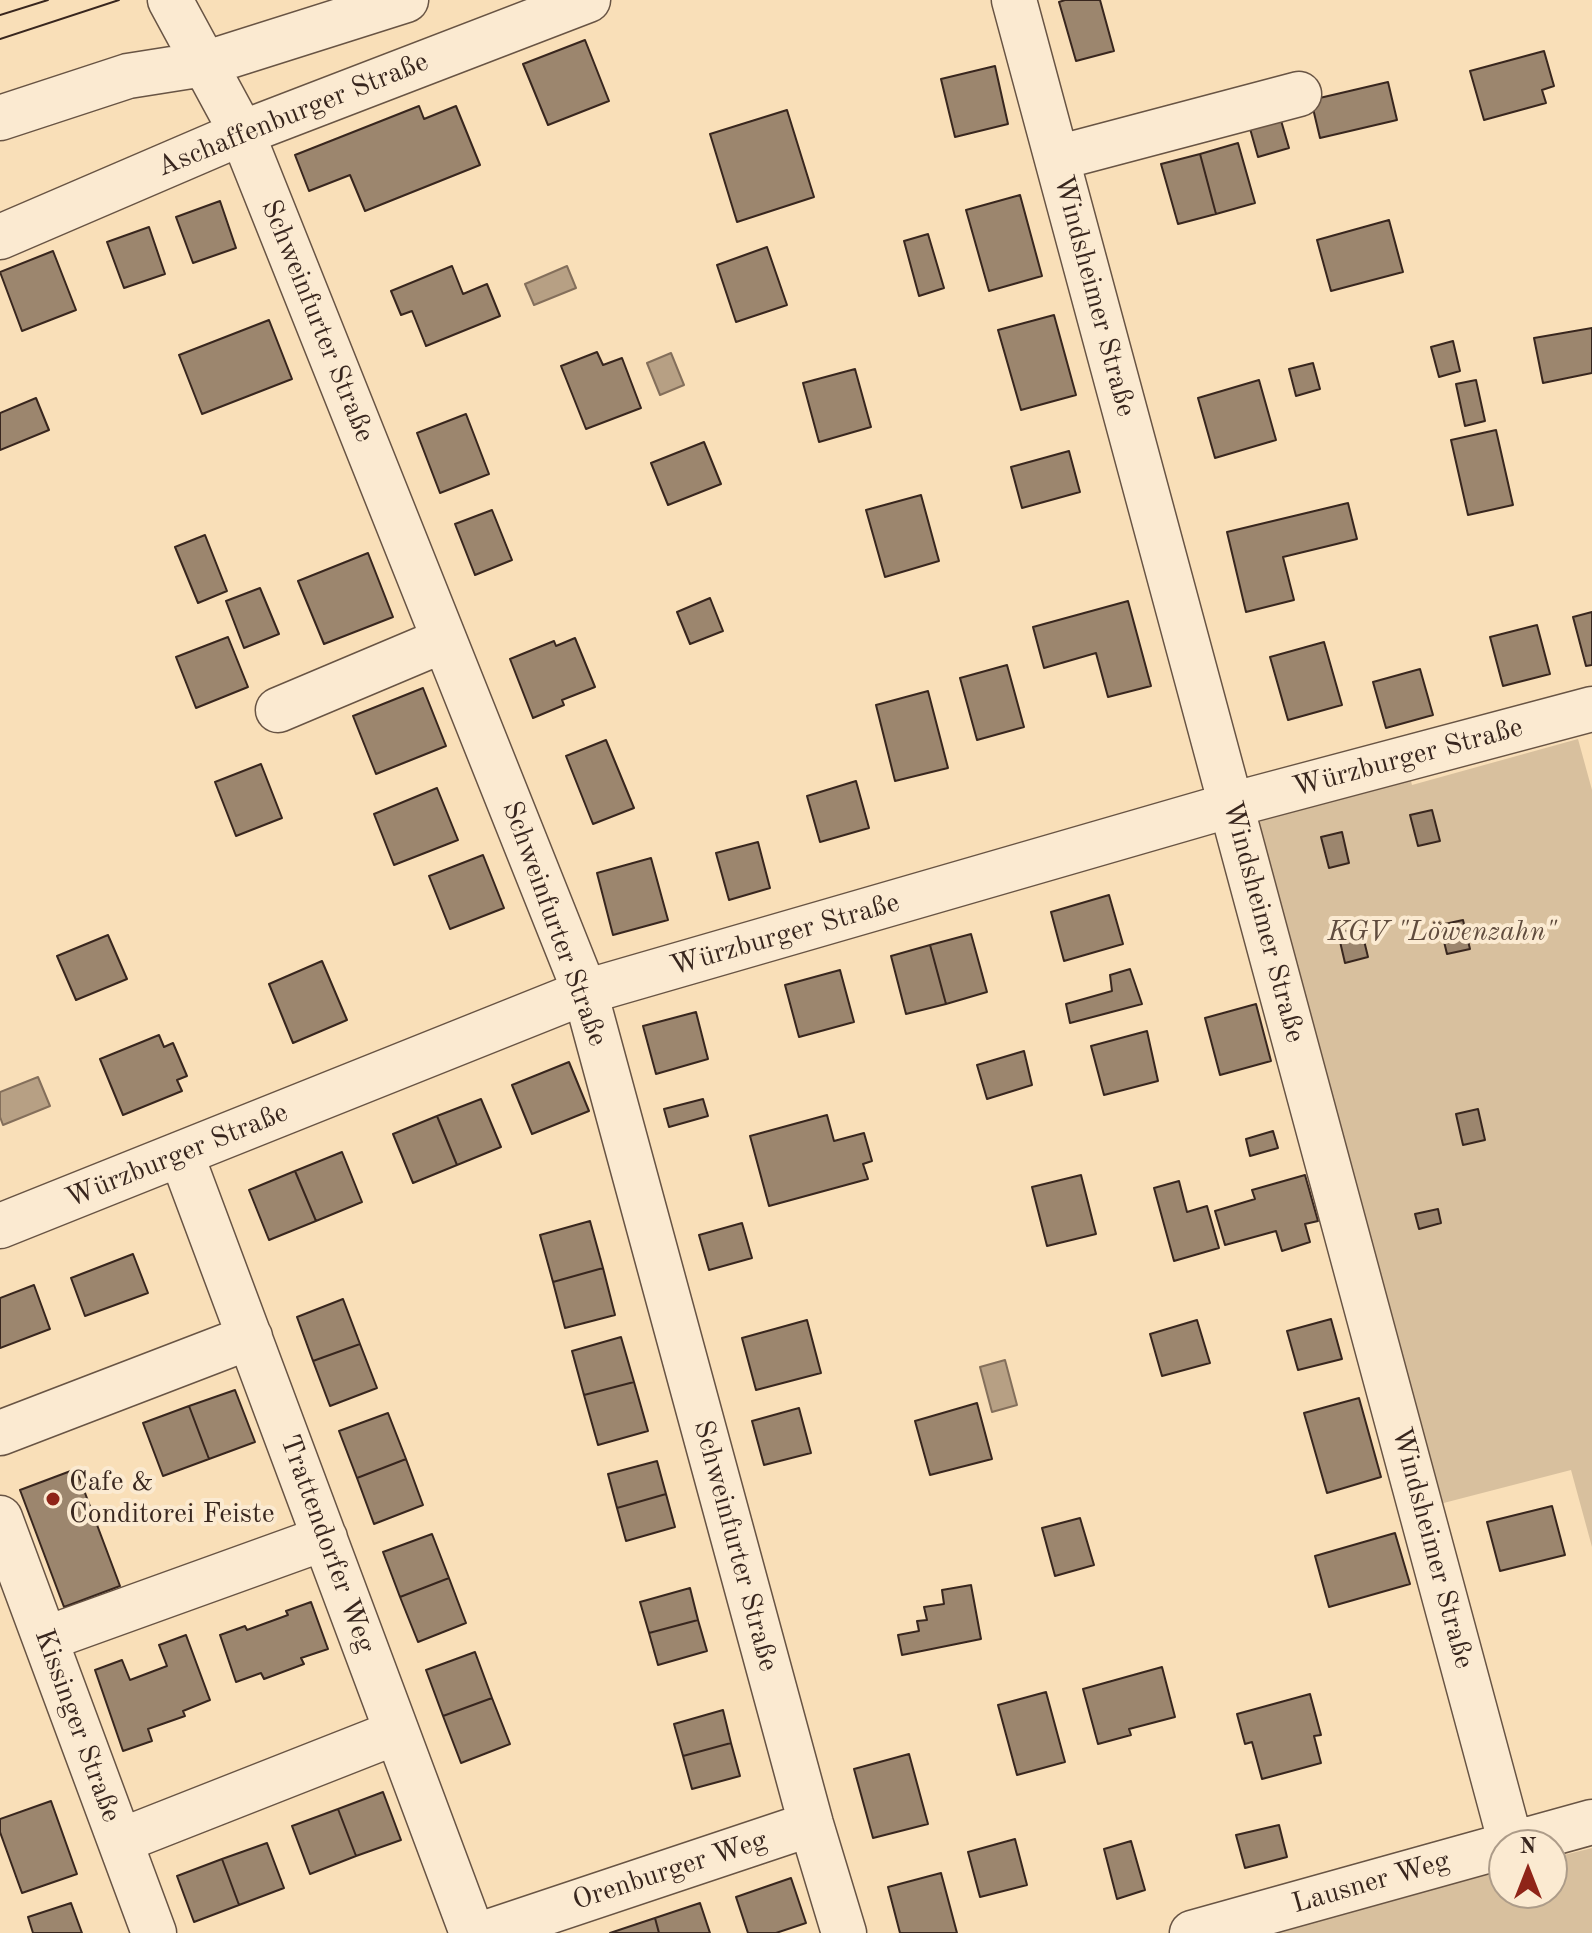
<!DOCTYPE html>
<html>
<head>
<meta charset="utf-8">
<style>
  body { margin:0 }
  #map { position:relative; width:1592px; height:1933px; overflow:hidden; background:#f9dfb8; font-family:"Old Standard TT",serif }
  canvas { display:block }
  .north { position:absolute; left:1488px; top:1829px; width:80px; height:80px; box-sizing:border-box; background:#fbead1; border:2px solid #ad9c89; border-radius:50%; rotate:0deg; font-size:22px; font-weight:700; line-height:32px; text-align:center; color:#38261e }
  .north::after { content:''; display:block; margin:auto; width:28px; height:36px; background:#8f2418; clip-path:polygon(50% 0,100% 100%,50% 72%,0 100%) }
</style>
</head>
<body>
<div id="map">
<canvas width="1592" height="1933"></canvas>
<div class="north">N</div>
</div>
<script>
const ctx = document.querySelector('canvas').getContext('2d');
ctx.lineJoin = 'round';
function fill(path, color) {
  ctx.fillStyle = color;
  ctx.fill(path, 'evenodd');
}
function poly(rows) {
  const path = new Path2D();
  for (const r of rows) {
    path.moveTo(r[0], r[1]);
    for (let i = 2; i < r.length; i += 2) path.lineTo(r[i], r[i + 1]);
  }
  return path;
}
function stroke(path, color, width, dash) {
  ctx.strokeStyle = color;
  ctx.lineWidth = width;
  ctx.lineCap = dash ? 'butt' : 'round';
  ctx.setLineDash(dash || []);
  ctx.stroke(path);
}
function write(font, color, halo, rows, align = 'center') {
  ctx.font = font + ' "Old Standard TT",serif';
  ctx.lineWidth = 8;
  ctx.setLineDash([]);
  ctx.textBaseline = 'middle';
  ctx.strokeStyle = halo;
  ctx.fillStyle = color;
  for (const [text, x, y, turn = 0] of rows) {
    ctx.save();
    ctx.translate(x, y);
    ctx.rotate((+turn || 0) * Math.PI / 180);
    ctx.textAlign = isNaN(turn) ? turn : align;
    if (halo) ctx.strokeText(text, 0, 0);
    ctx.fillText(text, 0, 0);
    ctx.restore();
  }
}
const green = poly([
  [1578,739,1592,790,1592,1547,1571,1470,1432,1506,1256,828,1268,811,1409,773,1412,785],
  [1592,1848,1592,1933,1250,1933,1504,1870,1504,1893,1552,1893,1552,1858]
]);
const water = poly([
  [567,266,576,288,534,305,525,284,567,266],
  [671,353,684,385,660,395,647,363,671,353],
  [38,1077,50,1106,3,1125,0,1117,0,1092,38,1077],
  [1005,1360,1017,1405,992,1412,980,1367,1005,1360]
]);
const building = poly([
  [1065,0,1100,0,1114,51,1076,61,1059,2,1065,0],
  [585,40,609,101,548,125,523,64,585,40],
  [1544,51,1554,86,1542,90,1546,103,1484,120,1470,71,1544,51],
  [995,66,1008,124,955,137,941,79,995,66],
  [1388,82,1397,120,1320,138,1311,100,1388,82],
  [419,106,424,119,456,106,480,165,365,211,350,175,309,191,295,155,419,106],
  [787,110,814,197,737,222,710,134,787,110],
  [1280,117,1289,148,1258,157,1249,125,1280,117],
  [1238,143,1255,203,1216,214,1200,154,1238,143],
  [1200,154,1216,214,1178,224,1161,164,1200,154],
  [1020,195,1042,276,989,291,966,210,1020,195],
  [220,201,236,248,193,263,176,217,220,201],
  [1389,220,1403,272,1331,291,1317,240,1389,220],
  [149,227,165,274,124,288,107,242,149,227],
  [928,234,944,288,919,296,904,241,928,234],
  [767,247,787,305,736,322,717,265,767,247],
  [53,251,76,310,22,331,0,272,53,251],
  [452,266,463,294,487,284,500,316,426,346,412,311,401,315,391,291,452,266],
  [1054,315,1076,395,1021,410,998,330,1054,315],
  [269,320,292,379,202,414,179,355,269,320],
  [1592,328,1592,373,1543,383,1534,338,1592,328],
  [1453,341,1460,371,1439,377,1431,347,1453,341],
  [597,352,603,365,622,358,641,408,586,429,561,366,597,352],
  [1313,363,1320,389,1296,396,1289,369,1313,363],
  [855,369,871,427,819,442,803,383,855,369],
  [1259,380,1276,440,1215,458,1198,398,1259,380],
  [1476,380,1485,421,1465,426,1456,384,1476,380],
  [36,398,49,430,0,450,0,413,36,398],
  [466,414,489,474,440,493,417,433,466,414],
  [1496,430,1513,505,1468,515,1451,440,1496,430],
  [704,442,721,484,668,505,651,463,704,442],
  [1069,451,1080,492,1022,508,1011,467,1069,451],
  [921,495,939,561,885,577,866,510,921,495],
  [1348,503,1357,539,1283,557,1294,600,1246,612,1227,532,1348,503],
  [492,510,512,560,475,575,455,524,492,510],
  [205,535,227,591,198,603,175,547,205,535],
  [368,553,393,617,324,644,298,581,368,553],
  [260,588,279,634,244,648,226,601,260,588],
  [710,598,723,631,690,644,677,612,710,598],
  [1128,601,1151,686,1108,697,1096,653,1044,668,1033,627,1128,601],
  [1592,612,1592,665,1586,666,1573,617,1592,612],
  [1537,625,1550,674,1503,686,1490,637,1537,625],
  [228,637,248,687,196,708,176,657,228,637],
  [575,638,595,687,562,700,564,705,533,718,510,659,554,641,556,646,575,638],
  [1324,642,1342,705,1288,720,1270,657,1324,642],
  [1007,665,1024,727,977,740,960,678,1007,665],
  [1420,669,1433,715,1386,728,1373,682,1420,669],
  [423,688,446,746,376,774,353,716,423,688],
  [928,691,948,768,895,781,876,705,928,691],
  [606,740,634,808,593,824,566,756,606,740],
  [261,764,282,818,236,836,215,782,261,764],
  [856,781,869,828,820,842,807,796,856,781],
  [437,788,458,840,394,865,374,814,437,788],
  [1432,810,1440,841,1418,846,1410,815,1432,810],
  [1342,832,1349,863,1329,868,1321,837,1342,832],
  [758,842,770,888,729,900,716,853,758,842],
  [483,855,504,908,450,929,429,876,483,855],
  [651,858,668,920,613,935,597,873,651,858],
  [1109,895,1123,944,1064,961,1051,912,1109,895],
  [1463,920,1470,949,1447,954,1440,925,1463,920],
  [1361,928,1368,957,1345,963,1338,933,1361,928],
  [971,934,987,992,946,1004,930,945,971,934],
  [108,935,127,979,76,1000,57,956,108,935],
  [930,945,946,1004,906,1014,891,956,930,945],
  [322,961,347,1020,293,1043,269,984,322,961],
  [1130,969,1142,1004,1070,1023,1066,1004,1112,991,1110,975,1130,969],
  [840,970,854,1022,799,1037,785,985,840,970],
  [1256,1004,1271,1061,1220,1075,1205,1018,1256,1004],
  [696,1012,708,1059,656,1074,643,1026,696,1012],
  [1147,1031,1158,1081,1104,1095,1091,1046,1147,1031],
  [159,1035,164,1047,173,1043,187,1076,177,1080,182,1091,123,1115,100,1059,159,1035],
  [1024,1051,1032,1085,987,1099,977,1065,1024,1051],
  [569,1062,589,1111,532,1134,512,1085,569,1062],
  [481,1099,501,1147,457,1165,437,1116,481,1099],
  [703,1099,708,1116,669,1127,664,1109,703,1099],
  [1478,1109,1485,1140,1463,1145,1456,1114,1478,1109],
  [827,1115,834,1141,864,1133,872,1161,863,1164,868,1179,769,1206,750,1136,827,1115],
  [437,1116,457,1165,413,1183,393,1134,437,1116],
  [1273,1131,1278,1148,1250,1156,1246,1139,1273,1131],
  [342,1152,362,1202,316,1221,295,1171,342,1152],
  [295,1171,316,1221,269,1240,249,1190,295,1171],
  [1081,1175,1096,1234,1047,1246,1032,1187,1081,1175],
  [1305,1175,1318,1221,1305,1224,1310,1242,1282,1251,1276,1231,1225,1245,1215,1211,1255,1199,1252,1190,1305,1175],
  [1179,1181,1187,1212,1207,1206,1219,1248,1174,1261,1154,1188,1179,1181],
  [1438,1209,1441,1223,1419,1229,1415,1214,1438,1209],
  [590,1221,603,1268,553,1282,540,1235,590,1221],
  [742,1223,752,1258,709,1270,699,1235,742,1223],
  [133,1254,148,1293,85,1316,71,1278,133,1254],
  [603,1268,615,1315,565,1328,553,1282,603,1268],
  [34,1285,50,1329,0,1348,0,1298,34,1285],
  [343,1299,360,1344,313,1361,297,1317,343,1299],
  [1331,1319,1342,1359,1298,1370,1287,1331,1331,1319],
  [807,1320,821,1373,756,1390,742,1338,807,1320],
  [1197,1320,1210,1363,1162,1376,1150,1334,1197,1320],
  [621,1337,634,1382,584,1395,572,1351,621,1337],
  [360,1344,377,1388,330,1406,313,1361,360,1344],
  [634,1382,648,1431,598,1445,584,1395,634,1382],
  [235,1390,255,1442,209,1459,189,1406,235,1390],
  [1359,1398,1381,1477,1327,1493,1304,1413,1359,1398],
  [977,1403,992,1459,930,1475,915,1421,977,1403],
  [189,1406,209,1459,163,1476,143,1423,189,1406],
  [799,1408,811,1453,764,1465,752,1421,799,1408],
  [388,1413,406,1459,357,1478,339,1431,388,1413],
  [406,1459,423,1505,374,1524,357,1478,406,1459],
  [657,1461,666,1494,617,1508,608,1474,657,1461],
  [76,1469,120,1586,64,1607,20,1490,76,1469],
  [666,1494,675,1527,626,1541,617,1508,666,1494],
  [1552,1506,1565,1555,1500,1571,1487,1522,1552,1506],
  [1080,1518,1094,1565,1055,1576,1042,1528,1080,1518],
  [1395,1533,1410,1584,1329,1607,1315,1556,1395,1533],
  [432,1534,449,1578,400,1597,383,1552,432,1534],
  [449,1578,466,1623,418,1642,400,1597,449,1578],
  [971,1585,981,1639,902,1655,898,1635,919,1631,917,1621,927,1620,924,1607,944,1604,942,1590,971,1585],
  [690,1588,698,1620,649,1633,640,1602,690,1588],
  [311,1602,328,1649,301,1658,304,1664,264,1679,261,1673,236,1682,220,1635,245,1626,247,1630,288,1615,286,1611,311,1602],
  [698,1620,707,1651,658,1665,649,1633,698,1620],
  [186,1635,210,1700,183,1711,185,1716,148,1729,152,1741,123,1751,95,1670,122,1660,130,1680,167,1666,159,1645,186,1635],
  [475,1652,492,1698,443,1716,426,1670,475,1652],
  [1162,1667,1175,1717,1129,1729,1131,1735,1098,1744,1083,1689,1162,1667],
  [1046,1692,1065,1762,1017,1775,998,1705,1046,1692],
  [1310,1694,1321,1735,1314,1736,1321,1763,1262,1779,1252,1742,1245,1744,1237,1714,1310,1694],
  [492,1698,510,1744,461,1763,443,1716,492,1698],
  [723,1710,731,1743,683,1756,674,1724,723,1710],
  [731,1743,740,1776,692,1789,683,1756,731,1743],
  [909,1754,928,1824,873,1838,854,1769,909,1754],
  [383,1792,401,1840,356,1856,338,1809,383,1792],
  [51,1801,77,1874,22,1893,0,1832,0,1819,51,1801],
  [338,1809,356,1856,310,1874,292,1826,338,1809],
  [1279,1825,1287,1857,1245,1868,1236,1835,1279,1825],
  [1015,1839,1027,1885,980,1897,968,1852,1015,1839],
  [1131,1841,1145,1890,1117,1899,1104,1849,1131,1841],
  [267,1843,284,1888,239,1905,222,1859,267,1843],
  [222,1859,239,1905,194,1922,177,1876,222,1859],
  [941,1873,957,1933,900,1933,888,1887,941,1873],
  [791,1878,806,1923,776,1933,748,1933,736,1897,791,1878],
  [71,1903,82,1933,33,1933,28,1917,71,1903],
  [700,1903,710,1933,659,1933,655,1918,700,1903],
  [655,1918,659,1933,610,1933,655,1918]
]);
const minor = poly([
  [170,0,242,133,585,992,811,1824,844,1933],
  [1014,0,1511,1844],
  [0,118,128,76,204,64,406,0],
  [1057,158,1299,94],
  [0,237,242,133,588,0],
  [278,710,444,640],
  [181,1154,472,1933],
  [0,1226,585,992,1231,805,1592,709],
  [0,1433,250,1337],
  [0,1518,154,1933],
  [45,1639,325,1538],
  [120,1841,397,1732],
  [1509,1845,1592,1822],
  [485,1933,811,1824],
  [1192,1933,1504,1846]
]);
const tram = poly([
  [0,15,48,0],
  [0,39,119,0]
]);
const markers = [
  [53,1499,8,"#8f2418"]
];
const streetNames = [
  ["Aschaffenburger Straße",293,115,-22],
  ["Windsheimer Straße",1094,296,75],
  ["Schweinfurter Straße",317,321,68],
  ["Würzburger Straße",1408,758,-15],
  ["Windsheimer Straße",1263,922,75],
  ["Schweinfurter Straße",554,924,70],
  ["Würzburger Straße",785,935,-16],
  ["Würzburger Straße",177,1156,-22],
  ["Trattendorfer Weg",327,1544,70],
  ["Schweinfurter Straße",735,1546,75],
  ["Windsheimer Straße",1432,1548,75],
  ["Kissinger Straße",77,1726,70],
  ["Orenburger Weg",670,1871,-18],
  ["Lausner Weg",1371,1883,-16]
];
const parkNames = [
  ["KGV \"Löwenzahn\"",1442,933]
];
const poiNames = [
  ["Cafe &",69,1483],
  ["Conditorei Feiste",69,1515]
];
fill(green, '#d8c09e');
fill(water, '#b7a084');
stroke(water, '#846f5b', 2);
fill(building, '#9c866e');
stroke(building, '#38261e', 2);
stroke(minor, '#685444', 47);
stroke(minor, '#fbead1', 44);
stroke(tram, '#38261e', 2);
for (const [x, y, r, color] of markers) {
  const dot = new Path2D();
  dot.arc(x, y, r, 0, 2 * Math.PI);
  ctx.fillStyle = color;
  ctx.fill(dot);
  stroke(dot, '#fbead1', 3);
}
write('28px', '#38261e', '#fbead1', streetNames);
write('italic 28px', '#604c3e', '#fbead1', parkNames);
write('28px', '#38261e', '#fbead1', poiNames, 'left');
</script>
</body>
</html>
